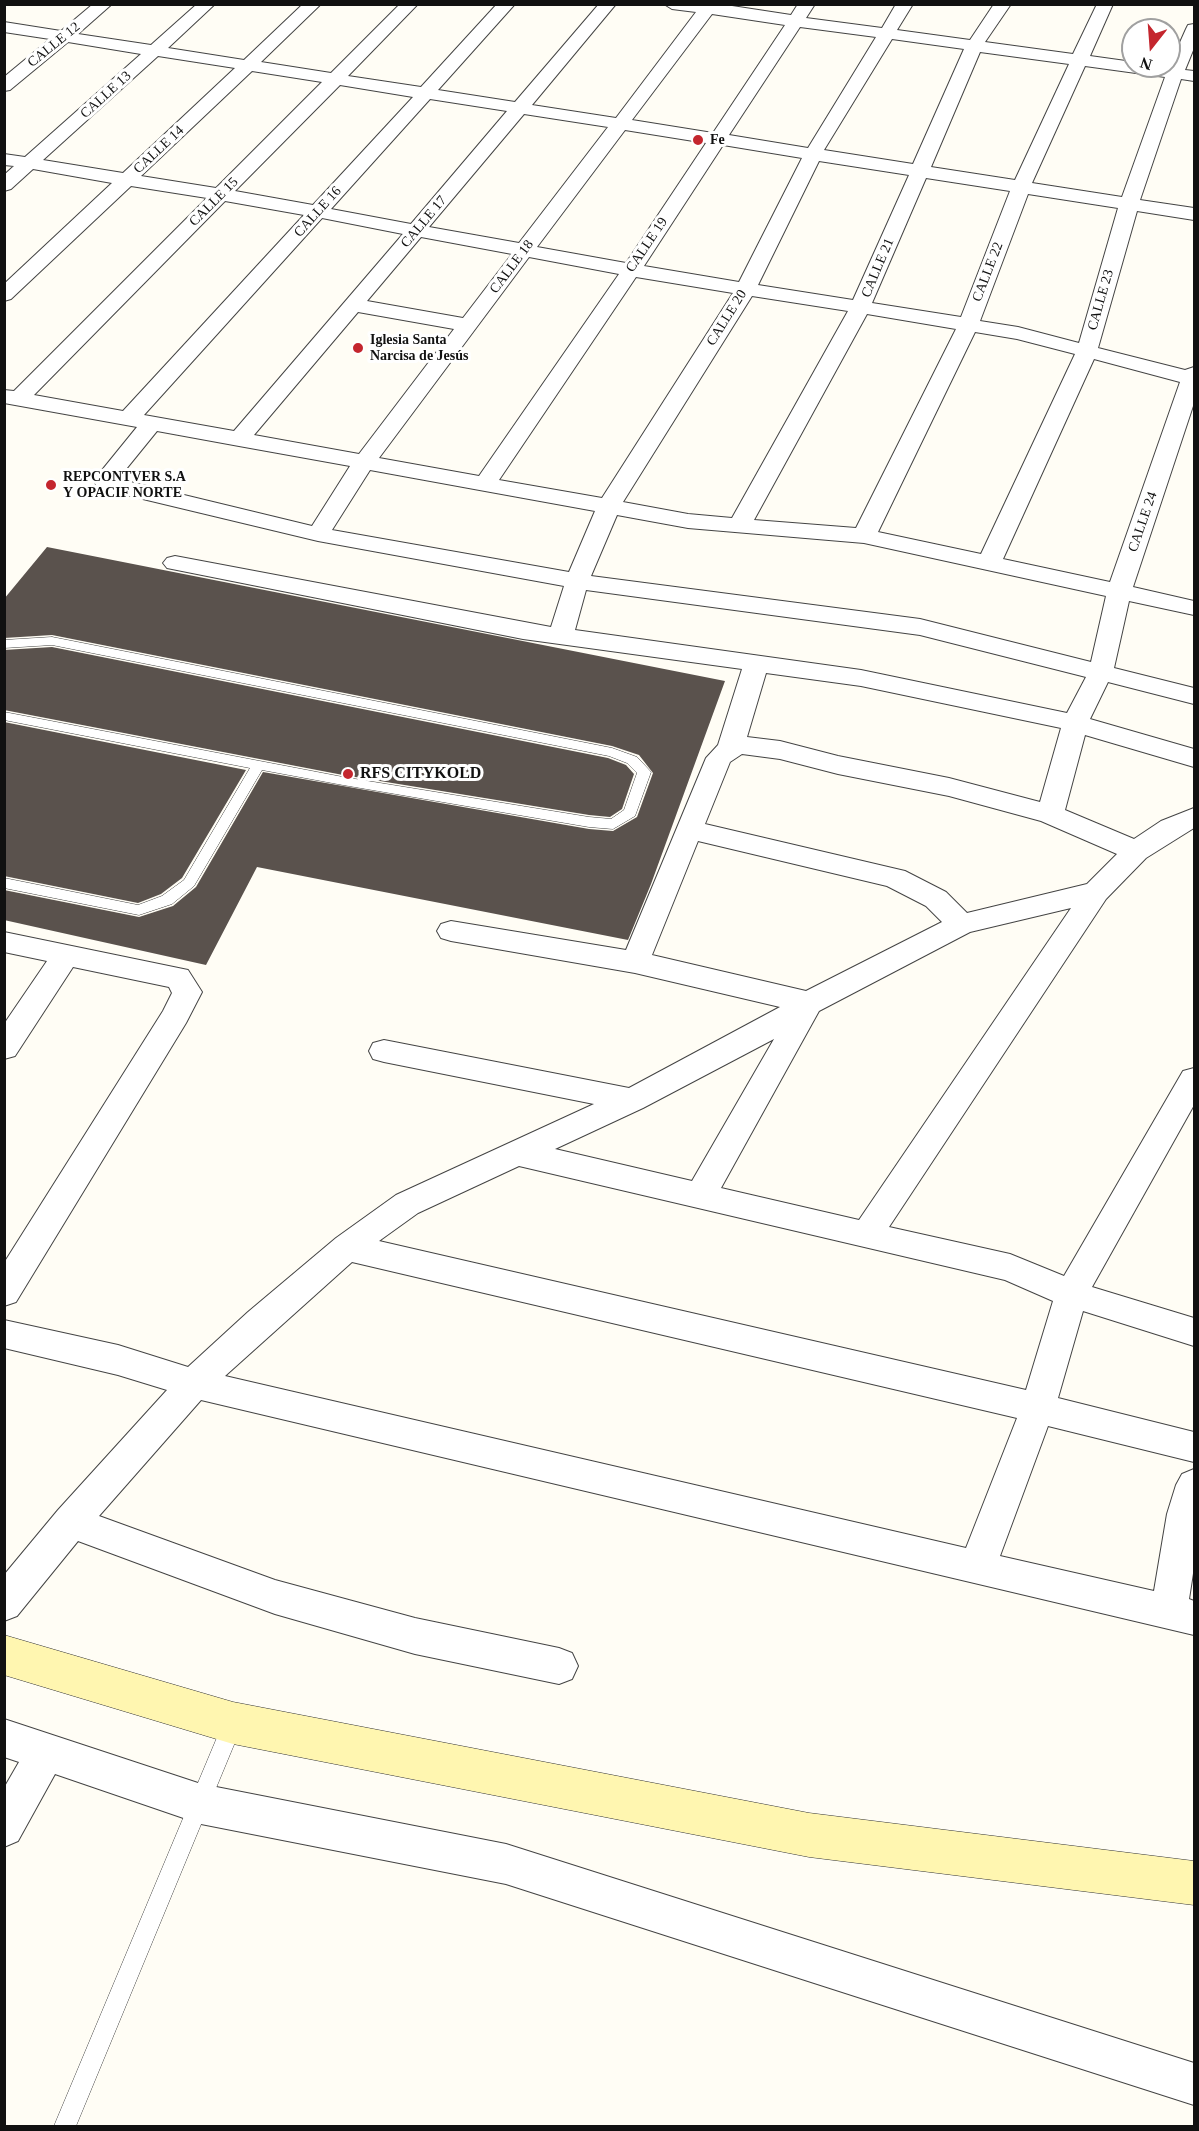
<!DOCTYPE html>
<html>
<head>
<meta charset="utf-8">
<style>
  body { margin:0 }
  #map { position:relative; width:1199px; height:2131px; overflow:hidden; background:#fffdf5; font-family:Georgia,serif }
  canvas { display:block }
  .frame { position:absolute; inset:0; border:6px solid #111; pointer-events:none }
  .north { position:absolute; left:1121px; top:18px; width:60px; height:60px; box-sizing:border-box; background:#fff; border:2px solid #a0a0a0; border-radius:50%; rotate:197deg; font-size:16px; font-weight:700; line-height:24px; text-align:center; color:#111 }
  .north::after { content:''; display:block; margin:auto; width:21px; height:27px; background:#c4262e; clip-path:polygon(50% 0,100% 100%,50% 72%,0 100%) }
</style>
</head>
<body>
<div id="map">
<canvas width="1199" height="2131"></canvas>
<div class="frame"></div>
<div class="north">N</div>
</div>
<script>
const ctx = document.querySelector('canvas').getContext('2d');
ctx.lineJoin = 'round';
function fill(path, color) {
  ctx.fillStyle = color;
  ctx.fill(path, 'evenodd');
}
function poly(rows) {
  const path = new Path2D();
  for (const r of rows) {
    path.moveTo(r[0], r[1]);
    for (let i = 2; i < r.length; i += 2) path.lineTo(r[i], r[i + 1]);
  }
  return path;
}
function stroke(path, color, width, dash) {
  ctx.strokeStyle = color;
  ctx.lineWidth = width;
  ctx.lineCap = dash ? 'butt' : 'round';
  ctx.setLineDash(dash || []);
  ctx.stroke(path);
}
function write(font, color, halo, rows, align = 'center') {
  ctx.font = font + ' Georgia,serif';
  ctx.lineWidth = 6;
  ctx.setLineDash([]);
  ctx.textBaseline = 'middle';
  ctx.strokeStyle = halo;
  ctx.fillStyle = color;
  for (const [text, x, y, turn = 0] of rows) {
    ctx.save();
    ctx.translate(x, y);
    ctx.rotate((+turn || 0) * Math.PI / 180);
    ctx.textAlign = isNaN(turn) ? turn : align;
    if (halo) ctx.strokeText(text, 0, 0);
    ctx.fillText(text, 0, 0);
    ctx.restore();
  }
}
const building = poly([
  [47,547,725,681,651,884,628,940,257,867,206,965,4,920,4,890,139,917,173,906,196,887,263,772,589,829,613,831,637,817,653,773,639,755,612,746,52,635,4,638,4,599],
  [52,647,608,758,626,765,634,774,622,809,610,817,589,815,343,775,4,710,4,650],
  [4,722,246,770,182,878,161,894,138,903,4,876]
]);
const lane = poly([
  [52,637,612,748,637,757,651,772,635,816,613,829,589,827,343,785,262,770,194,886,172,904,139,915,4,888,4,878,138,905,162,896,184,880,250,768,4,720,4,712,343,777,589,817,611,819,624,810,637,773,627,763,609,756,52,645,4,648,4,640,52,637],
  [233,1714,240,1716,243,1723,76,2126,54,2126,226,1716,233,1714]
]);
const street = poly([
  [93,4,112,4,78,34,151,45,197,4,215,4,168,48,244,60,303,4,321,4,261,62,331,73,400,4,418,4,348,76,421,87,497,4,515,4,438,90,515,102,599,4,616,4,532,105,616,118,696,12,672,9,664,4,719,4,791,15,798,4,815,4,806,18,882,28,896,4,913,4,897,30,970,40,994,4,1011,4,985,42,1073,54,1097,4,1113,4,1090,56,1133,62,1133,66,1169,67,1186,29,1188,25,1194,24,1194,48,1185,70,1194,71,1194,81,1181,79,1140,200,1194,208,1194,220,1137,211,1098,348,1185,370,1194,367,1194,403,1133,587,1194,601,1194,615,1129,601,1114,668,1194,688,1194,704,1108,682,1090,719,1194,749,1194,767,1085,735,1065,810,1134,839,1161,821,1194,808,1194,828,1146,858,1106,899,889,1227,1010,1254,1064,1276,1183,1071,1194,1068,1194,1105,1092,1287,1194,1318,1194,1346,1083,1311,1058,1398,1194,1432,1194,1462,1048,1426,1000,1556,1154,1591,1167,1514,1176,1485,1182,1474,1194,1469,1194,1567,1189,1599,1194,1601,1194,1635,201,1400,99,1516,275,1580,415,1618,559,1648,572,1653,578,1666,572,1679,559,1684,415,1654,275,1614,78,1541,17,1616,4,1621,4,1575,58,1510,167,1390,118,1375,4,1348,4,1320,118,1345,188,1367,248,1312,336,1238,396,1195,594,1104,384,1062,373,1059,369,1051,373,1043,384,1040,629,1088,780,1007,635,973,451,941,441,938,437,931,441,924,451,921,626,950,706,758,718,745,742,669,523,639,167,568,163,563,167,558,175,556,551,627,564,586,318,541,97,488,94,480,137,427,4,403,4,390,14,391,207,198,131,186,11,299,4,301,4,284,112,183,33,169,11,189,4,191,4,175,14,166,4,165,4,154,25,157,141,54,68,42,10,90,4,91,4,77,50,39,4,32,4,22,61,31,93,4],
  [712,14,785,25,713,133,632,120,712,14],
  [800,27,876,37,808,148,729,135,800,27],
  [892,39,964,49,913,164,824,150,892,39],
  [980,52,1069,64,1015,180,931,167,980,52],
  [158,56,235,68,123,173,43,160,158,56],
  [1085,66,1165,77,1122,197,1032,183,1085,66],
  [252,71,322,82,216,188,141,176,252,71],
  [340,85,413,97,313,205,235,191,340,85],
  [430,99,507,111,411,224,331,209,430,99],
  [524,114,608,127,519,243,429,227,524,114],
  [625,130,706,143,626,263,537,247,625,130],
  [723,145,802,158,739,282,644,266,723,145],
  [819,161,909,175,853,300,758,285,819,161],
  [926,178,1010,191,961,317,872,303,926,178],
  [1028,194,1118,208,1079,343,1018,327,980,321,1028,194],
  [225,201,304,215,123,411,34,395,225,201],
  [322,218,403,234,234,431,144,415,322,218],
  [421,237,512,254,463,318,367,301,421,237],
  [529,257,619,274,479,476,379,458,529,257],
  [636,277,733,293,602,498,499,480,636,277],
  [752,296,848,311,732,518,688,514,623,502,752,296],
  [358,312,454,329,359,454,254,435,358,312],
  [867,314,956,329,856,528,754,520,867,314],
  [975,332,1017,339,1075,354,981,554,878,532,975,332],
  [1094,359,1180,382,1110,582,1003,559,1094,359],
  [157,431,239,446,350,466,312,526,118,479,157,431],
  [370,470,485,491,595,511,569,572,332,530,370,470],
  [617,515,688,528,864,543,1106,596,1091,662,920,619,591,576,617,515],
  [586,590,920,635,1086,677,1067,713,861,670,575,630,586,590],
  [766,673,861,686,1061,728,1040,802,949,778,838,756,780,741,747,737,766,673],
  [742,754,780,759,838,774,949,796,1041,821,1117,854,1087,884,967,913,946,892,905,871,705,824,730,762,742,754],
  [698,841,887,886,926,906,942,922,806,991,652,955,698,841],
  [1071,908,859,1220,721,1188,819,1011,970,932,1071,908],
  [774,1039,692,1181,555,1149,643,1108,774,1039],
  [519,1166,1005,1280,1053,1301,1026,1390,379,1241,418,1213,519,1166],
  [352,1262,1017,1418,966,1548,225,1376,352,1262],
  [4,932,188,970,202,992,186,1023,16,1302,4,1306,4,1263,163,1011,172,993,169,987,73,967,15,1056,4,1059,4,1024,47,961,4,952,4,932],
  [4,1719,201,1784,506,1844,1194,2063,1194,2105,506,1884,201,1824,55,1774,18,1841,4,1847,4,1788,19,1762,4,1757,4,1719]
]);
const secondary = poly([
  [4,1635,233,1702,809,1813,1194,1861,1194,1905,809,1857,233,1744,4,1675,4,1635]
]);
const markers = [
  [698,140,6,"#c4262e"],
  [358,348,6,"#c4262e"],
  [51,485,6,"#c4262e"],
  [348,774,6,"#c4262e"]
];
const farStreetnames = [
  ["CALLE 12",54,45,-39],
  ["CALLE 13",106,95,-42],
  ["CALLE 14",159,150,-43],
  ["CALLE 15",214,202,-45],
  ["CALLE 16",318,212,-48],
  ["CALLE 17",424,222,-50],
  ["CALLE 19",647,245,-56],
  ["CALLE 18",512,267,-53],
  ["CALLE 21",878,268,-67],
  ["CALLE 22",988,272,-69],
  ["CALLE 23",1101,300,-74],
  ["CALLE 20",727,318,-58],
  ["CALLE 24",1143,522,-71]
];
const farPoinames = [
  ["Fe",710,140],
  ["Iglesia Santa",370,340],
  ["Narcisa de Jesús",370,356],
  ["REPCONTVER S.A",63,477],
  ["Y OPACIF NORTE",63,493]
];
const poiNames = [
  ["RFS CITYKOLD",360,774]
];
fill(building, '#5a524d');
stroke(lane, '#444', 1);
stroke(street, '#444', 2);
stroke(secondary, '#333', 1);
fill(lane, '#fff');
fill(street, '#fff');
fill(secondary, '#fff6b0');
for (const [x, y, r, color] of markers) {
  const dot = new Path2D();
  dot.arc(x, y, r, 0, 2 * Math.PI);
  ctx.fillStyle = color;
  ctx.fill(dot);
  stroke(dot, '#fff', 2);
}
write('14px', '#111', '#fff', farStreetnames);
write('bold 14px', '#111', '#fff', farPoinames, 'left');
write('bold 16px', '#111', '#fff', poiNames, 'left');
</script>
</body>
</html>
